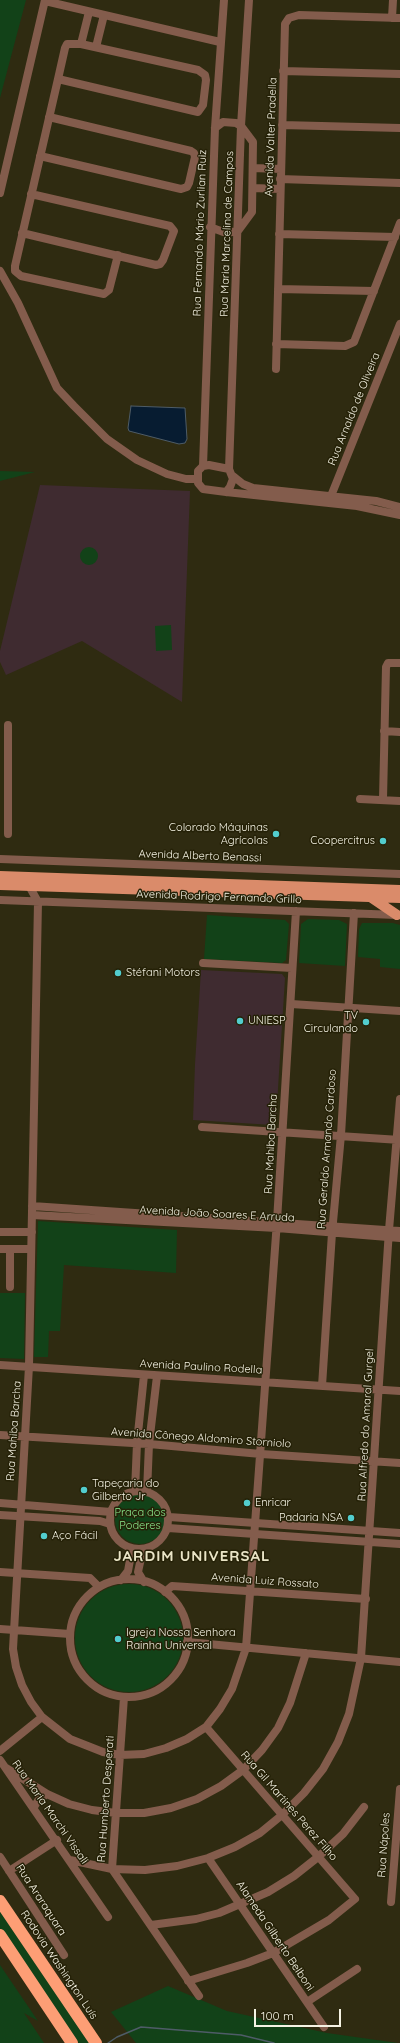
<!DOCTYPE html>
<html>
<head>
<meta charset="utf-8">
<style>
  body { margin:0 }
  #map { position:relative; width:400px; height:2043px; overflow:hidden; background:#2f2b11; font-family:Quicksand,sans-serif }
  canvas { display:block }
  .scale { position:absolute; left:254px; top:2009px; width:87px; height:18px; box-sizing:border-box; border:2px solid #f5f3e4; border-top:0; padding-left:5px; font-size:12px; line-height:14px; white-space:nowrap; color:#f5f3e4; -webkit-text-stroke:3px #252107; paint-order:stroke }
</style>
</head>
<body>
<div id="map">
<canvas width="400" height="2043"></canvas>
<div class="scale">100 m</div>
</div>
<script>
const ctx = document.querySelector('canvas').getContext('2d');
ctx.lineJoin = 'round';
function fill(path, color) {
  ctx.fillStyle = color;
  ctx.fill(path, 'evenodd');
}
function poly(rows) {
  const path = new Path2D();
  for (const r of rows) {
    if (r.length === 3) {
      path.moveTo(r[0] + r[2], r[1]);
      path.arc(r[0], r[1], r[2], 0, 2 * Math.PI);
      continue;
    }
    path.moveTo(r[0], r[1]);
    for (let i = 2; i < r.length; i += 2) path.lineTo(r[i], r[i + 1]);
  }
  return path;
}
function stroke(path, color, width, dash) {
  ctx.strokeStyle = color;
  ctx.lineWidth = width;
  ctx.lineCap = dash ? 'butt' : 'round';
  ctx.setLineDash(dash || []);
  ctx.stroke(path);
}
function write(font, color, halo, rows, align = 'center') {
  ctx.font = font + ' Quicksand,sans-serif';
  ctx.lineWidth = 3;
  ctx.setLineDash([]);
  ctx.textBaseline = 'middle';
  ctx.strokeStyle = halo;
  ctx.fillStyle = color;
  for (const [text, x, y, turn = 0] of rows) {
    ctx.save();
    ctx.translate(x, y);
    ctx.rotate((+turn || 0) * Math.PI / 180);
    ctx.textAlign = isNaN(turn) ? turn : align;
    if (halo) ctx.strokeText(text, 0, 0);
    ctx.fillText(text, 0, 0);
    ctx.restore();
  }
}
const education = poly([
  [40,485,190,491,182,702,82,641,6,675,0,662,0,651],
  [201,970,282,974,285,978,276,1120,273,1125,193,1120,195,1064]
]);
const green = poly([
  [0,0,26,0,0,98],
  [0,471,35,472,0,481],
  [89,556,9],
  [171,625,172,650,156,651,155,626],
  [207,915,285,920,289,924,286,960,282,963,204,959],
  [308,919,339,920,347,924,345,966,299,963,301,924],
  [362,923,393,923,400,925,400,969,380,967,380,959,358,957,359,929],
  [38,1221,177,1230,176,1273,64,1265,60,1331,49,1331,48,1357,34,1357],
  [0,1293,25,1293,24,1359,0,1358],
  [140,1519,25],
  [129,1638,54],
  [0,1906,92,2043,79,2043,75,2040,0,1929],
  [0,1965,38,2021,24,2013,44,2043,0,2043],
  [168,1986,227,2011,327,2033,398,2043,136,2043,111,2012]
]);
const water = poly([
  [131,406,185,408,187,439,185,443,179,444,129,431,128,428,131,406]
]);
const stream = poly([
  [108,2043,117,2037,141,2027,241,2035,274,2043]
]);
const minor = poly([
  [45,1,220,42],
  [392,18,393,0],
  [81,44,89,12],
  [96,47,104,15],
  [283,71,400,74],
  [58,79,198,112,203,105,206,80,205,75,198,70,81,44,67,44,65,48,58,79,15,266,15,271,21,276,104,294,109,290,118,255],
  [282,125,400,128],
  [40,156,181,189,187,187,189,183,195,157,194,153,191,151,49,117],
  [253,168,281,169],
  [280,179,400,183],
  [253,188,280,189],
  [0,193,45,0],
  [210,227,226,233,238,231,252,212,253,142,241,126,236,123,223,122,215,128],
  [22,233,156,265,160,264,163,260,174,231,170,226,31,194],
  [279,234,395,237],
  [0,271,18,303,57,388,74,406,107,439,137,460,167,474,186,479,197,479],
  [278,289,374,291],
  [276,344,345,346,354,342,400,223],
  [276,369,285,24,289,18,299,15,400,18],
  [203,466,215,128,224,0],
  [229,469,241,126,249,0],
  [233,476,243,484,253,488,376,501,400,507],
  [226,492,230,487,233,479,229,469,209,465,203,466,198,471,198,483,203,489,226,492,357,506,400,515],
  [330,503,331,496,400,324],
  [384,731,400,732],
  [360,799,400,801],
  [383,799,386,667,388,663,400,663],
  [8,834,8,725],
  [0,859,400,874],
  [27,882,38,902,29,1366,13,1649,16,1667,22,1685,31,1702,42,1717,70,1739,103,1752,120,1755,144,1754,166,1748,187,1739,206,1727,220,1709,232,1689,246,1648,277,1221,296,911],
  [0,900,397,915],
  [203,963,292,968],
  [291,1004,400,1011],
  [202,1127,400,1140],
  [32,1206,400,1231],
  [32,1215,277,1228,400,1238],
  [0,1232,32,1232],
  [0,1249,31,1249],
  [10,1249,10,1287],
  [0,1365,400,1391],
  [322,1386,332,1233,341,1135,354,913],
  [0,1435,149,1444,261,1454,400,1463],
  [139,1520,29],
  [135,1491,137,1443,144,1375],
  [147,1492,149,1444,157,1376],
  [0,1503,111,1512],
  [0,1515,100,1521,110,1524],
  [169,1517,400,1533],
  [168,1528,400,1544],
  [143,1549,138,1572,144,1582],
  [0,1572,90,1578,99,1587],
  [129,1638,59],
  [121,1580,128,1571,132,1549],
  [165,1592,172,1586,366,1599],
  [0,1629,70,1634],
  [187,1642,400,1662],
  [124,1697,112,1869,199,1996],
  [0,1751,42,1717],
  [0,1760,108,1917],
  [6,1768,47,1794,69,1804,92,1810,116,1813,144,1813,171,1808,197,1799,221,1786,243,1770,262,1750,278,1728,290,1703,306,1653],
  [34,1807,39,1799,47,1794],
  [0,1857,64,1955],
  [208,1858,324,2027],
  [70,1860,112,1869,145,1870,177,1866,208,1858,235,1847,260,1833,282,1815,304,1793,323,1769,338,1742,349,1714,361,1658,389,1230,400,1099],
  [9,1871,57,1840],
  [391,1902,400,1789],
  [151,1925,196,1919,219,1913,268,1892,294,1876,318,1857,343,1834,364,1807],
  [188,1981,247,1963,273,1953,329,1920,355,1899,206,1727],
  [307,2002,357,1969]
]);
const major = poly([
  [0,876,400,890],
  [0,885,400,898],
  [372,898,397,915]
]);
const highway = poly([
  [0,1901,96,2043],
  [0,1935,72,2043]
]);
const markers = [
  [276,834,4,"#52cdce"],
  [383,841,4,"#52cdce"],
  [118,973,4,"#52cdce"],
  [240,1021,4,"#52cdce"],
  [366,1022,4,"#52cdce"],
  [84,1490,4,"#52cdce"],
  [247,1503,4,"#52cdce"],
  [351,1518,4,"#52cdce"],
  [44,1536,4,"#52cdce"],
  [118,1639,4,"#52cdce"]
];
const streetNames = [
  ["Avenida Valter Pradella",271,137,-88],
  ["Rua Fernando Mário Zurlian Ruiz",200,233,-88],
  ["Rua Maria Marcelina de Campos",227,234,-88],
  ["Rua Arnaldo de Oliveira",354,409,-68],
  ["Avenida Alberto Benassi",200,856,2],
  ["Avenida Rodrigo Fernando Grillo",219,897,2],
  ["Rua Mahiba Barcha",271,1144,-87],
  ["Rua Geraldo Armando Cardoso",327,1149,-86],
  ["Avenida João Soares E Arruda",217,1214,3],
  ["Avenida Paulino Rodella",201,1367,3],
  ["Rua Alfredo do Amaral Gurgel",366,1425,-87],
  ["Rua Mahiba Barcha",14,1431,-86],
  ["Avenida Cônego Aldomiro Storniolo",201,1438,4],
  ["Avenida Luiz Rossato",265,1581,4],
  ["Rua Humberto Desperati",106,1799,-86],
  ["Rua Gil Martines Perez Filho",289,1806,49],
  ["Rua Maria Marchi Vissali",50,1812,55],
  ["Rua Nápoles",384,1845,-86],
  ["Rua Araraquara",41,1900,57],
  ["Alameda Gilberto Belboni",275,1936,56],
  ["Rodovia Washington Luís",59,1965,56]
];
const poiNames = [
  ["Colorado Máquinas",268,828,"right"],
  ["Agrícolas",268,841,"right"],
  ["Coopercitrus",375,841,"right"],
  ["Stéfani Motors",126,973],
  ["TV",358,1016,"right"],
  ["Circulando",358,1029,"right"],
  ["UNIESP",248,1021],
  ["Tapeçaria do",92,1484],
  ["Gilberto Jr",92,1497],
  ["Enricar",255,1503],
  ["Padaria NSA",343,1518,"right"],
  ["Aço Fácil",52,1536],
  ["Igreja Nossa Senhora",126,1633],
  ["Rainha Universal",126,1646]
];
const parkNames = [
  ["Praça dos",140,1513],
  ["Poderes",140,1526]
];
const districtNames = [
  ["JARDIM UNIVERSAL",192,1556]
];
fill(education, '#3f2b30');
fill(green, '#124218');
fill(water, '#071c31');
stroke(water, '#4e5c67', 1);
stroke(stream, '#4e5c67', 1.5);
stroke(minor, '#835c4c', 8);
stroke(major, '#da8b6a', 10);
stroke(highway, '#fd9e75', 12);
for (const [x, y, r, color] of markers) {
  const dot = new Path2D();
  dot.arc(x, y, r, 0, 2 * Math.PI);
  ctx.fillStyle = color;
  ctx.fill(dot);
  stroke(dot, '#252107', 1.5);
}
write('11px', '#f5f3e4', '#252107', streetNames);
write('11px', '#f5f3e4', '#252107', poiNames, 'left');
write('11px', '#89ea8e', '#252107', parkNames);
ctx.letterSpacing = '1px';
write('bold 15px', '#e9e4c6', '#252107', districtNames);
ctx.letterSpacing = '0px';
</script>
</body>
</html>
